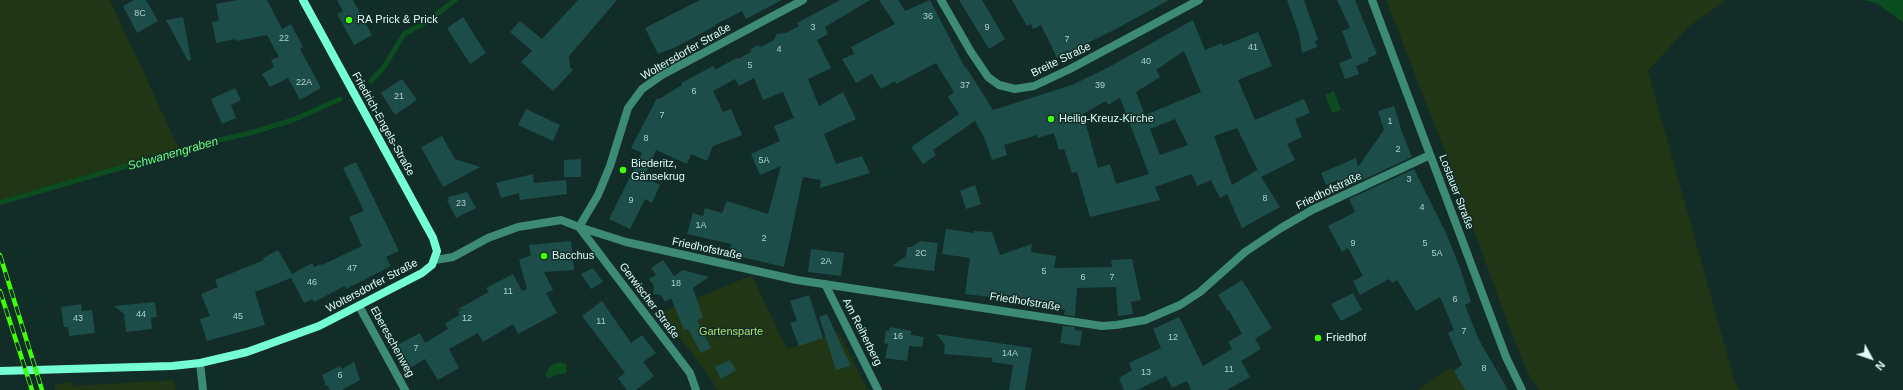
<!DOCTYPE html>
<html>
<head>
<meta charset="utf-8">
<style>
  body { margin:0 }
  #map { position:relative; width:1903px; height:390px; overflow:hidden; background:#122c28; font-family:Arial,sans-serif }
  canvas { display:block }
  .north { position:absolute; left:1851px; top:338px; width:40px; height:40px; -webkit-text-stroke:3px #122c28; paint-order:stroke; rotate:130deg; font-size:11px; font-weight:700; line-height:16px; text-align:center; color:#ddfff8 }
  .north::after { content:''; display:block; margin:auto; width:14px; height:18px; background:#ddfff8; clip-path:polygon(50% 0,100% 100%,50% 72%,0 100%) }
</style>
</head>
<body>
<div id="map">
<canvas width="1903" height="390"></canvas>
<div class="north">N</div>
</div>
<script>
const ctx = document.querySelector('canvas').getContext('2d');
ctx.lineJoin = 'round';
function fill(path, color) {
  ctx.fillStyle = color;
  ctx.fill(path, 'evenodd');
}
function poly(rows) {
  const path = new Path2D();
  for (const r of rows) {
    path.moveTo(r[0], r[1]);
    for (let i = 2; i < r.length; i += 2) path.lineTo(r[i], r[i + 1]);
  }
  return path;
}
function stroke(path, color, width, dash) {
  ctx.strokeStyle = color;
  ctx.lineWidth = width;
  ctx.lineCap = dash ? 'butt' : 'round';
  ctx.setLineDash(dash || []);
  ctx.stroke(path);
}
function write(font, color, halo, rows, align = 'center') {
  ctx.font = font + ' Arial,sans-serif';
  ctx.lineWidth = 3;
  ctx.setLineDash([]);
  ctx.textBaseline = 'middle';
  ctx.strokeStyle = halo;
  ctx.fillStyle = color;
  for (const [text, x, y, turn = 0] of rows) {
    ctx.save();
    ctx.translate(x, y);
    ctx.rotate((+turn || 0) * Math.PI / 180);
    ctx.textAlign = isNaN(turn) ? turn : align;
    if (halo) ctx.strokeText(text, 0, 0);
    ctx.fillText(text, 0, 0);
    ctx.restore();
  }
}
const green = poly([
  [0,0,110,0,179,149,0,200],
  [1386,0,1727,0,1689,26,1648,71,1735,382,1739,390,1539,390,1528,373,1507,321,1446,154],
  [752,276,787,349,839,333,868,390,718,390,702,366,660,313,735,282],
  [1451,367,1466,390,1418,390],
  [173,380,176,390,55,390,55,384,72,382,74,386]
]);
const water = poly([
  [1863,0,1903,0,1903,22,1876,3],
  [1334,91,1341,110,1332,113,1325,95],
  [559,362,566,364,567,371,565,374,558,374,549,378,546,376,546,374,550,366]
]);
const stream = poly([
  [371,81,384,67,404,34,428,21,455,0],
  [2,202,210,142,250,133,293,120,340,99]
]);
const building = poly([
  [134,0,146,0,158,21,137,33,123,6],
  [238,0,267,0,282,29,291,24,303,47,300,49,321,88,300,100,288,78,270,87,262,74,274,67,271,60,279,57,267,35,236,41,236,39,216,43,212,22,219,21,216,4],
  [337,0,353,0,372,35,354,45,337,14,343,11],
  [578,0,617,0,569,56,570,67,573,70,553,91,521,62,532,51,510,32,520,21,542,39],
  [700,0,782,0,746,19,742,11,715,25,715,26,676,47,658,54,645,28],
  [840,0,870,0,825,27,828,34,817,40,831,68,808,79,819,106,843,92,856,119,824,134,836,164,862,156,870,173,820,188,821,180,803,177,784,267,729,254,731,244,687,234,693,213,703,216,705,208,722,213,727,201,768,214,781,166,760,175,751,154,780,141,774,126,794,118,783,92,763,100,754,78,739,86,735,79,713,91,723,112,731,109,742,135,713,146,707,161,691,154,687,164,656,150,644,177,660,185,652,203,645,199,630,229,609,219,642,153,631,148,657,98,659,99,682,85,681,83,713,66,715,70,736,58,738,59,751,52,751,49,758,45,761,47,774,40,777,34,786,33,799,26,797,23],
  [879,0,898,0,905,11,930,0,965,68,966,67,993,110,1072,85,1109,67,1193,20,1205,50,1222,43,1223,46,1258,32,1272,66,1238,80,1255,120,1304,99,1310,113,1295,119,1302,137,1287,144,1295,160,1261,177,1280,207,1242,228,1227,194,1220,198,1211,180,1197,186,1192,174,1155,187,1160,200,1090,217,1077,172,1072,173,1064,149,1059,150,1054,133,1037,138,1037,135,1004,145,1007,155,992,160,984,137,975,121,933,150,936,155,923,164,911,147,959,114,948,97,954,92,936,63,896,84,895,81,881,89,872,74,856,83,842,59,854,54,851,47,895,24],
  [1184,51,1201,92,1145,115,1136,92,1160,77,1156,70],
  [1120,98,1149,174,1116,184,1110,164,1098,168,1083,114,1106,101,1108,105],
  [1175,119,1188,145,1160,155,1150,129],
  [1237,128,1261,177,1257,170,1232,185,1214,136],
  [959,0,982,0,1005,39,989,49],
  [1012,0,1169,0,1116,29,1057,58,1041,25,1033,29,1031,24,1027,26],
  [1287,0,1304,0,1318,40,1315,41,1317,47,1302,53,1299,34],
  [1337,0,1355,0,1377,54,1368,58,1369,61,1356,66,1359,74,1345,79,1339,63,1352,58,1342,31,1350,28],
  [183,17,191,60,188,61,166,20],
  [463,17,486,53,470,64,447,28],
  [402,79,417,100,395,115,381,93],
  [235,88,241,100,231,105,236,118,222,124,211,99],
  [1394,106,1402,132,1412,157,1343,189,1342,187,1340,188,1338,180,1326,185,1321,173,1356,158,1358,167,1384,130,1378,111],
  [526,109,560,125,553,141,518,125],
  [442,136,455,159,480,167,443,187,421,147],
  [581,159,581,177,564,177,564,160],
  [356,162,399,251,386,257,391,266,346,289,345,286,314,302,312,299,304,303,291,278,255,292,265,325,207,341,200,319,210,316,201,294,218,287,215,280,264,260,263,258,278,250,292,274,312,263,314,267,321,264,322,265,362,246,349,217,364,211,343,168],
  [1414,169,1446,233,1460,268,1471,302,1465,305,1479,340,1508,390,1465,390,1454,371,1462,365,1448,333,1454,330,1440,297,1416,311,1397,280,1392,283,1389,279,1360,295,1353,281,1363,276,1348,248,1342,252,1328,226,1355,212,1349,199],
  [533,174,534,183,566,180,567,194,520,200,519,193,501,198,496,183],
  [975,185,981,204,966,209,960,191],
  [467,192,476,208,456,218,447,200,449,199,448,197],
  [946,229,974,233,974,231,992,232,1000,255,1032,244,1031,252,1056,256,1054,268,1112,267,1111,260,1132,259,1141,300,1131,302,1133,314,1118,316,1116,287,1077,288,1075,316,1064,315,1065,310,1021,301,965,294,970,258,942,254],
  [571,241,574,270,544,272,553,290,546,293,557,313,518,334,513,324,483,342,478,333,449,349,459,368,438,380,425,359,410,368,397,345,420,333,425,343,448,329,445,323,460,315,458,312,463,309,456,310,489,292,486,288,513,274,522,291,527,289,519,260,531,255,529,245],
  [920,241,938,243,934,271,892,266,906,256,907,247,912,247],
  [811,249,844,253,841,276,808,272],
  [663,260,674,276,683,270,709,277,693,288,703,318,697,320,711,348,701,353,688,329,684,330,671,298,665,302,661,295,653,294,654,286,649,279,656,275,651,268],
  [593,268,603,282,591,289,581,274],
  [1242,280,1272,328,1255,339,1261,349,1241,361,1250,377,1227,390,1191,390,1187,381,1172,388,1166,376,1137,390,1124,390,1119,378,1132,370,1129,363,1161,348,1153,329,1179,317,1203,366,1232,349,1228,342,1242,334,1229,310,1228,311,1218,295],
  [1353,293,1362,310,1341,321,1331,304],
  [809,295,823,338,799,346,790,323,797,321,790,301],
  [602,301,631,343,642,335,656,353,643,362,654,376,636,390,627,390,618,378,625,373,582,316],
  [155,302,157,317,151,318,152,329,126,332,124,314,114,306],
  [81,304,82,311,92,310,95,333,69,336,68,327,64,327,61,307],
  [827,314,843,349,851,366,836,370,819,317],
  [1063,326,1075,327,1075,330,1082,331,1080,346,1060,343],
  [890,327,911,331,911,335,924,337,922,347,909,346,907,361,885,358,888,344,884,343,886,330,889,331],
  [936,334,1032,348,1025,390,1009,390,1013,365,992,362,992,358,944,354,945,345],
  [730,360,736,370,721,379,715,367],
  [354,362,360,380,342,390,330,390,328,386,324,385,325,382,322,375,340,366,342,369]
]);
const street = poly([
  [941,0,971,52,988,77,999,85,1015,89,1034,86,1070,69,1199,0],
  [1372,0,1506,357,1522,390],
  [579,227,626,242,797,280,1102,326,1116,325,1145,320,1180,305,1200,292,1245,252,1281,228,1312,210,1430,155],
  [579,227,690,373,696,390],
  [435,260,453,257,488,238,518,227,561,220,579,227,598,195,610,166,628,108,642,89,662,75,803,0],
  [825,284,878,390],
  [359,306,405,390],
  [200,363,203,390]
]);
const secondary = poly([
  [0,371,172,366,200,363,247,352,319,326,422,273,432,265,437,251,433,238,303,0]
]);
const rail = poly([
  [0,255,42,390],
  [0,291,32,390]
]);
const markers = [
  [349,20,4,"#3fff09"],
  [1051,119,4,"#3fff09"],
  [623,170,4,"#3fff09"],
  [544,256,4,"#3fff09"],
  [1318,338,4,"#3fff09"]
];
const numberNames = [
  ["8C",140,14],
  ["36",928,17],
  ["3",813,28],
  ["9",987,28],
  ["22",284,39],
  ["7",1067,40],
  ["41",1253,48],
  ["4",779,50],
  ["40",1146,62],
  ["5",750,66],
  ["22A",304,83],
  ["37",965,86],
  ["39",1100,86],
  ["6",694,92],
  ["21",399,97],
  ["7",662,116],
  ["1",1390,122],
  ["8",646,139],
  ["2",1398,150],
  ["5A",764,161],
  ["3",1409,180],
  ["8",1265,199],
  ["9",631,201],
  ["23",461,204],
  ["4",1422,208],
  ["1A",701,226],
  ["2",764,239],
  ["9",1353,244],
  ["5",1425,244],
  ["2C",921,254],
  ["5A",1437,254],
  ["2A",826,262],
  ["47",352,269],
  ["5",1044,272],
  ["6",1083,278],
  ["7",1112,278],
  ["46",312,283],
  ["18",676,284],
  ["11",508,292],
  ["6",1455,300],
  ["44",141,315],
  ["45",238,317],
  ["43",78,319],
  ["12",467,319],
  ["11",601,322],
  ["7",1464,332],
  ["16",898,337],
  ["12",1173,338],
  ["7",416,349],
  ["14A",1010,354],
  ["8",1484,369],
  ["11",1229,370],
  ["13",1146,373],
  ["6",340,376]
];
const poiNames = [
  ["RA Prick & Prick",357,20],
  ["Heilig-Kreuz-Kirche",1059,119],
  ["Biederitz,",631,164],
  ["Gänsekrug",631,177],
  ["Bacchus",552,256],
  ["Friedhof",1326,338]
];
const streetNames = [
  ["Woltersdorfer Straße",686,52,-30],
  ["Breite Straße",1061,60,-26],
  ["Friedrich-Engels-Straße",383,124,61],
  ["Friedhofstraße",1329,191,-26],
  ["Lostauer Straße",1456,192,69],
  ["Friedhofstraße",707,249,12],
  ["Woltersdorfer Straße",372,286,-28],
  ["Gerwischer Straße",649,301,53],
  ["Friedhofstraße",1025,302,9],
  ["Am Reiherberg",862,332,63],
  ["Ebereschenweg",392,342,61]
];
const parkNames = [
  ["Gartensparte",731,332]
];
const waterNames = [
  ["Schwanengraben",173,154,-16]
];
fill(green, '#203614');
fill(water, '#0b4c20');
stroke(stream, '#0b4c20', 5);
fill(building, '#1d4d48');
stroke(street, '#3d8b75', 8);
stroke(secondary, '#74ffd6', 8);
stroke(rail, '#3fff09', 4.5);
stroke(rail, '#122c28', 3, [9]);
for (const [x, y, r, color] of markers) {
  const dot = new Path2D();
  dot.arc(x, y, r, 0, 2 * Math.PI);
  ctx.fillStyle = color;
  ctx.fill(dot);
  stroke(dot, '#122c28', 1.5);
}
write('9px', '#add2cc', null, numberNames);
write('11px', '#ddfff8', '#122c28', poiNames, 'left');
write('11px', '#ddfff8', '#122c28', streetNames);
write('11px', '#ade166', '#122c28', parkNames);
write('italic 12px', '#6bff80', '#122c28', waterNames);
</script>
</body>
</html>
